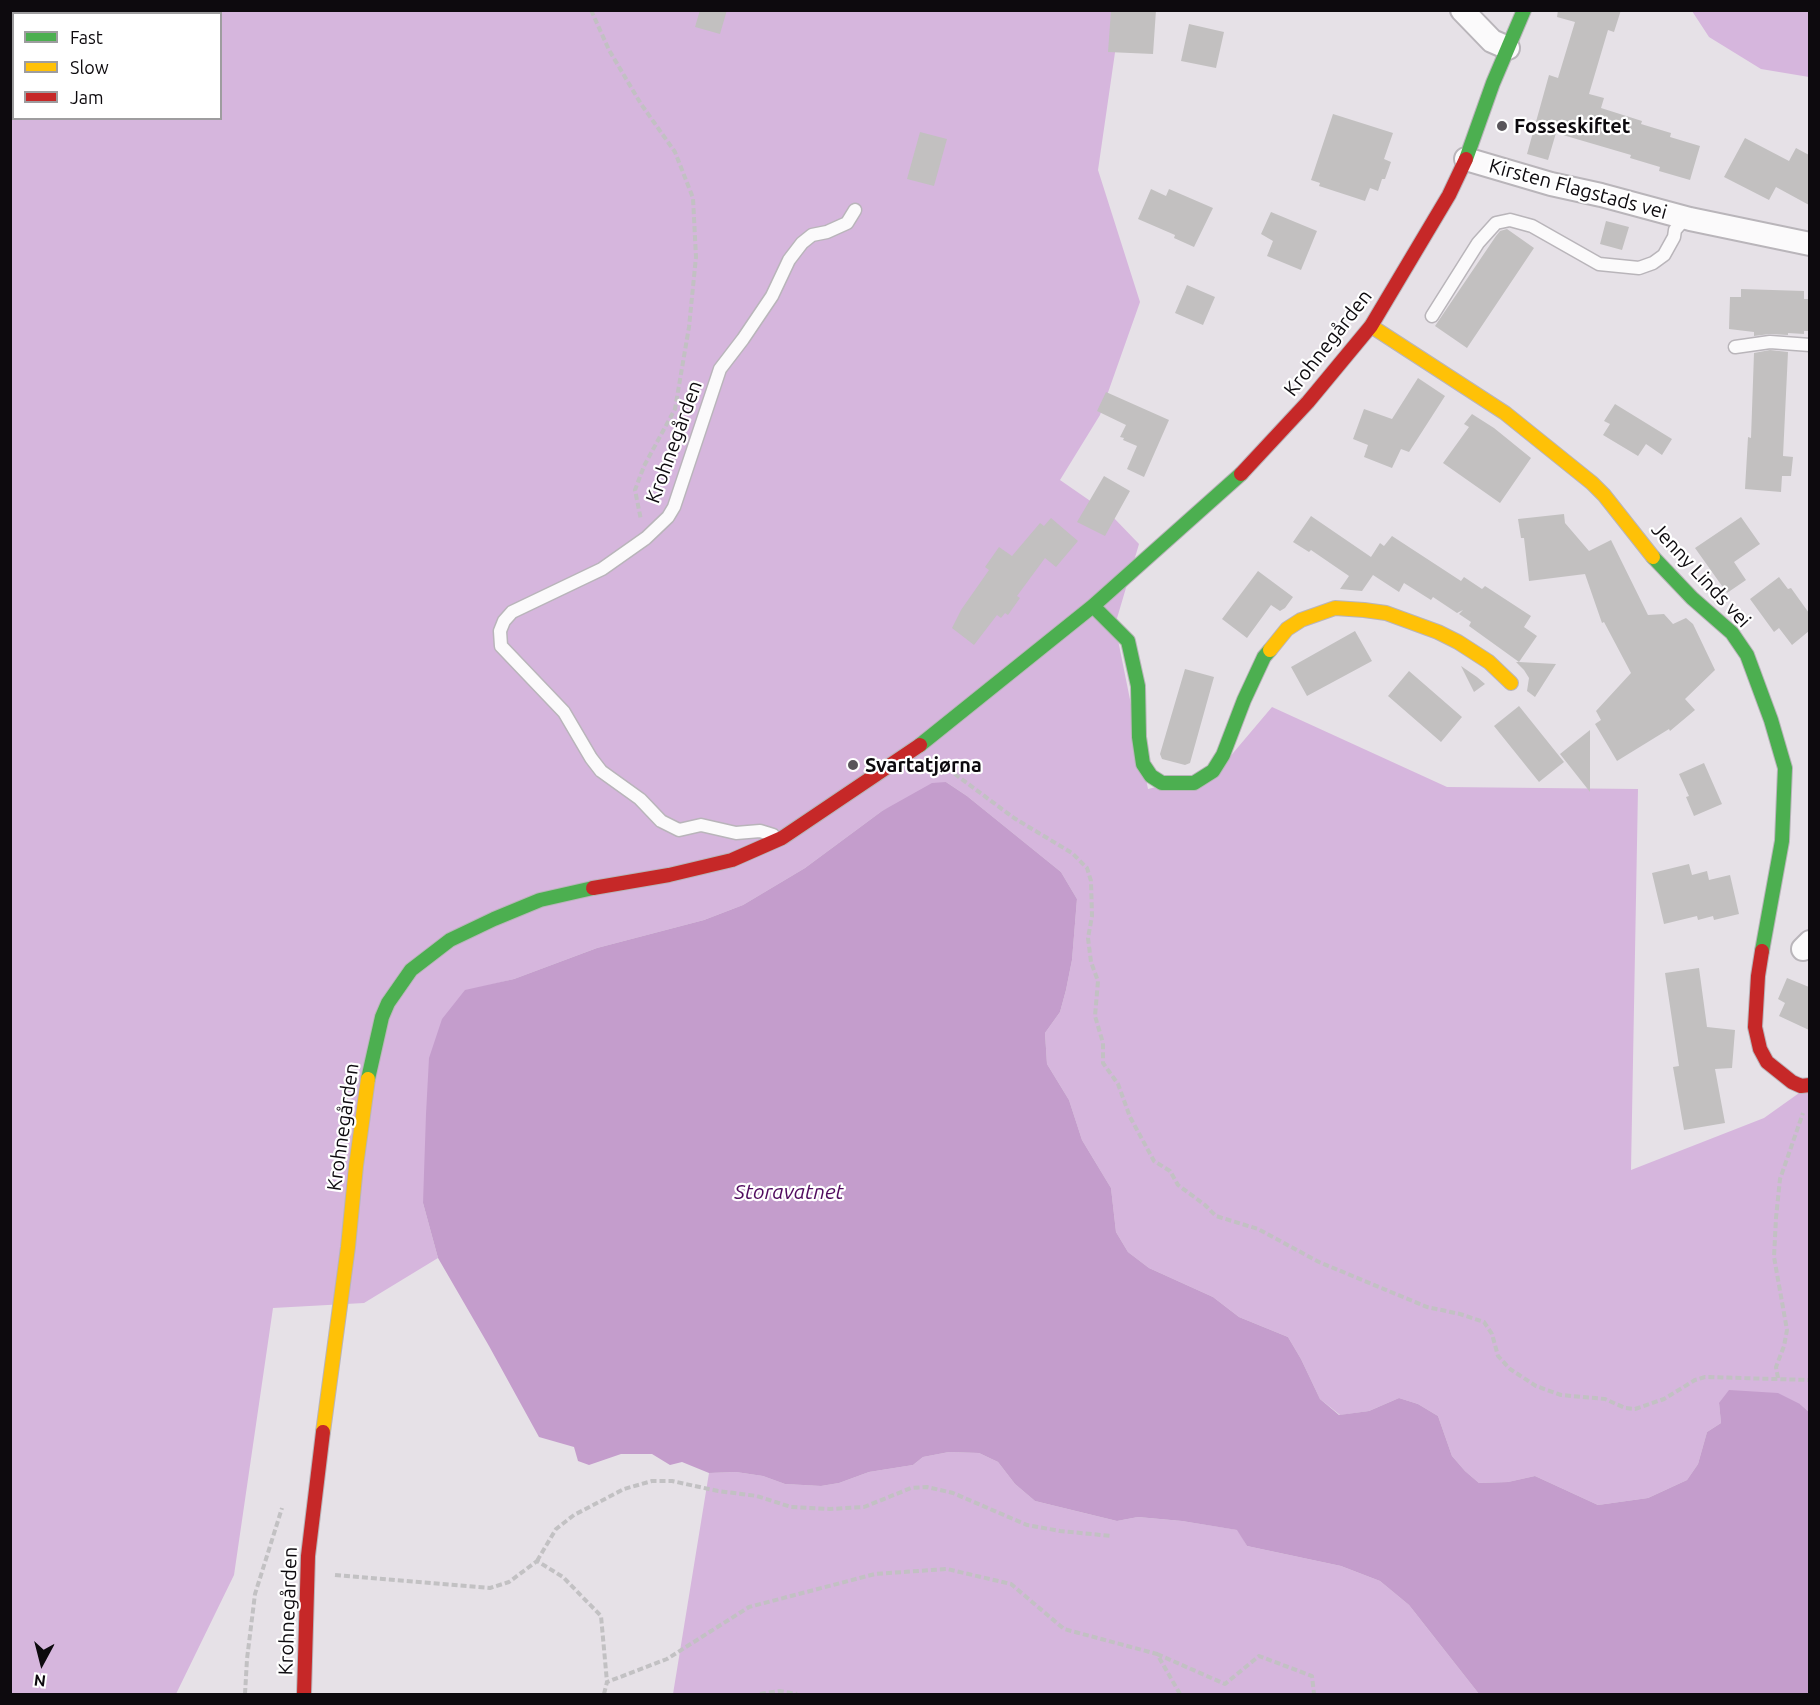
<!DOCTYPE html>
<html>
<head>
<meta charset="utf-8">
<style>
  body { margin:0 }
  #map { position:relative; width:1820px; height:1705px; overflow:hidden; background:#e6e1e7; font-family:Ubuntu,sans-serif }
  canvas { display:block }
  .frame { position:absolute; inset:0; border:12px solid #0d0a0e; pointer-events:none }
  .legend { position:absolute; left:12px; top:12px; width:210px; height:108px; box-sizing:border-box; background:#fff; border:2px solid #9e9d9f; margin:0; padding:8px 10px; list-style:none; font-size:18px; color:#0d0a0e }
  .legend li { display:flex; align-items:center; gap:12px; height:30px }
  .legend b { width:30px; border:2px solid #9e9d9f }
  .north { position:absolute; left:12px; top:1633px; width:60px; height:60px; -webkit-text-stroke:4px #fff; paint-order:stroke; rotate:187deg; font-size:16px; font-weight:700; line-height:24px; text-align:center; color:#0d0a0e }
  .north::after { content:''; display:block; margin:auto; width:21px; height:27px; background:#0d0a0e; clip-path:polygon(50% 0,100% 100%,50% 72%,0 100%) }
</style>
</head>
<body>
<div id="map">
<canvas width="1820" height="1705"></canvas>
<div class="frame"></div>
<ul class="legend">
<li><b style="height:8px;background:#4caf50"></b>Fast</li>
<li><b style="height:8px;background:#ffc107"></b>Slow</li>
<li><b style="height:8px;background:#c62828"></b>Jam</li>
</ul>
<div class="north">N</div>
</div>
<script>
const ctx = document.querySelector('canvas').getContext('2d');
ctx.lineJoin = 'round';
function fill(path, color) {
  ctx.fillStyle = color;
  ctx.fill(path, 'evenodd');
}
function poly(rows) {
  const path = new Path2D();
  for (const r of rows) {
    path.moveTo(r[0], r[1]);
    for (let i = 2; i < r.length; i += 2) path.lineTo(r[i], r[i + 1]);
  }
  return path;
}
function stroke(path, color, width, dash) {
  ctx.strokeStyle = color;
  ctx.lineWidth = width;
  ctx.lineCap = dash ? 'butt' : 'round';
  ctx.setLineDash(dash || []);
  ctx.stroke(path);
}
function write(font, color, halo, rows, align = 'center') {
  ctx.font = font + ' Ubuntu,sans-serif';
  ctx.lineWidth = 4.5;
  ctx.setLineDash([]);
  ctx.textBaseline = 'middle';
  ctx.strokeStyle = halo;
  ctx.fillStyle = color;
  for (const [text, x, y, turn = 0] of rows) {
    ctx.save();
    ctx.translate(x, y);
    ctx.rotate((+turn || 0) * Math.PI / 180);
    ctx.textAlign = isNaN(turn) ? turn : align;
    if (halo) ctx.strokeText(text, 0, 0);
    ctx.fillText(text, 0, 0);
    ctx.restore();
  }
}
const forest = poly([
  [11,11,1121,11,1098,170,1140,302,1100,415,1060,480,1112,516,1139,544,1115,625,1148,789,1217,772,1272,707,1447,787,1638,789,1631,1170,1764,1118,1809,1086,1809,1412,1800,1404,1719,1403,1721,1423,1707,1432,1698,1464,1687,1480,1648,1498,1598,1505,1535,1476,1508,1482,1479,1483,1465,1471,1452,1456,1438,1416,1418,1404,1399,1398,1369,1411,1340,1415,1320,1399,1301,1359,1288,1337,1239,1317,1213,1297,1149,1268,1128,1252,1116,1232,1111,1188,1082,1140,1069,1100,1047,1064,1045,1033,1060,1012,1066,990,1072,960,1077,899,1061,872,967,796,946,782,882,811,805,868,743,905,704,920,597,948,514,979,465,991,423,1203,438,1258,364,1303,273,1308,234,1575,176,1694,11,1694],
  [14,14,220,14,220,118,14,118],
  [1692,11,1809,11,1809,77,1761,69,1709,37],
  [949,1452,979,1453,998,1462,1015,1484,1035,1501,1117,1521,1138,1517,1182,1521,1238,1530,1247,1546,1341,1566,1380,1581,1409,1605,1479,1694,673,1694,709,1473,736,1472,763,1476,785,1484,821,1486,839,1483,869,1472,913,1465,923,1457]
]);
const water = poly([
  [946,782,967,796,1061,872,1077,899,1072,960,1066,990,1060,1012,1045,1033,1047,1064,1069,1100,1082,1140,1111,1188,1116,1232,1128,1252,1149,1268,1213,1297,1239,1317,1288,1337,1301,1359,1320,1399,1339,1415,1369,1411,1399,1398,1418,1404,1438,1416,1452,1456,1465,1471,1479,1483,1508,1482,1535,1476,1598,1505,1648,1498,1687,1480,1698,1464,1707,1432,1721,1423,1719,1403,1729,1390,1778,1393,1800,1404,1809,1412,1809,1694,1479,1694,1409,1605,1380,1581,1341,1566,1247,1546,1237,1530,1182,1521,1138,1517,1117,1521,1035,1501,1015,1484,998,1462,979,1453,949,1452,923,1457,913,1465,869,1472,839,1483,821,1486,785,1484,763,1476,736,1472,709,1473,682,1462,670,1465,652,1454,621,1454,589,1465,578,1461,574,1447,539,1437,489,1346,438,1258,423,1203,426,1114,429,1058,442,1019,465,990,514,979,597,948,704,920,743,905,805,868,882,811,932,783]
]);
const building = poly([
  [700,10,727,10,720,34,695,27],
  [1111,10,1156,10,1153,54,1108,52],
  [1558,10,1621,10,1614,32,1608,30,1589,94,1604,98,1601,108,1642,121,1641,124,1671,133,1670,137,1700,146,1690,180,1659,171,1660,167,1630,158,1631,155,1556,133,1548,160,1527,154,1549,75,1558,78,1575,22,1557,17],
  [1189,24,1224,32,1216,68,1181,61],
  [1333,114,1393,133,1384,159,1391,162,1385,179,1382,179,1378,191,1370,188,1365,201,1319,186,1320,183,1311,180],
  [920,132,947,139,934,186,907,179],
  [1745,138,1789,161,1796,148,1809,155,1809,205,1776,187,1769,200,1724,177],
  [1151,189,1166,196,1169,189,1213,208,1194,247,1174,238,1175,235,1138,219],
  [1271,212,1317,231,1301,270,1267,256,1273,241,1261,234],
  [1606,221,1629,227,1622,250,1600,244],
  [1507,229,1534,248,1467,348,1435,326,1496,236,1500,231],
  [1187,285,1215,297,1203,325,1175,313],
  [1741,289,1804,291,1804,299,1809,299,1809,331,1804,331,1804,334,1788,333,1788,335,1770,334,1754,336,1754,332,1729,329,1730,297,1741,297],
  [1770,350,1788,352,1783,456,1793,457,1791,476,1782,476,1781,492,1745,489,1748,437,1751,438,1754,353],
  [1418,378,1445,396,1409,452,1401,449,1392,468,1364,457,1368,445,1353,439,1364,409,1392,419],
  [1106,392,1169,420,1144,477,1127,469,1137,446,1123,440,1124,438,1120,437,1126,425,1097,411],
  [1615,404,1672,439,1662,455,1646,444,1638,456,1603,435,1610,424,1604,421],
  [1472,414,1494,428,1531,458,1500,503,1443,463,1469,427,1464,424],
  [1104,476,1130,491,1105,536,1077,522],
  [1564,514,1565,523,1589,551,1611,540,1648,615,1664,614,1673,624,1686,618,1693,624,1715,670,1685,699,1695,710,1670,731,1669,729,1617,761,1595,724,1601,720,1596,711,1631,673,1604,622,1602,623,1585,574,1529,581,1524,538,1521,538,1518,519],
  [1311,516,1371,557,1380,543,1384,546,1392,536,1461,581,1464,577,1482,589,1485,586,1531,616,1524,627,1537,636,1519,662,1556,664,1535,697,1527,691,1529,678,1524,670,1516,662,1519,662,1469,626,1471,622,1459,614,1463,610,1457,613,1433,597,1431,600,1404,583,1399,592,1373,575,1362,591,1340,589,1349,576,1311,550,1309,552,1293,542],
  [1741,517,1760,544,1734,562,1746,580,1727,593,1695,548],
  [1051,518,1078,541,1056,567,1045,558,1017,596,1020,598,1008,615,1005,613,1001,618,997,615,974,645,952,628,961,610,989,570,985,567,999,547,1012,556,1040,523,1044,526],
  [1258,571,1293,597,1285,608,1280,611,1271,605,1247,638,1222,619],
  [1779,577,1788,589,1791,588,1809,613,1809,631,1792,645,1779,628,1774,632,1750,599],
  [1355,631,1372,661,1307,696,1291,667],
  [1461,666,1477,677,1485,684,1474,692],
  [1185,669,1214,677,1190,763,1185,765,1162,759,1160,754],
  [1409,671,1462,717,1441,742,1388,696],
  [1519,706,1564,762,1539,782,1494,726],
  [1590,730,1590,792,1560,754],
  [1704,763,1722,804,1694,816,1686,797,1689,796,1679,774],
  [1689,864,1692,875,1707,871,1709,880,1730,875,1739,914,1714,920,1713,916,1698,920,1697,916,1664,924,1652,873],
  [1699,968,1707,1027,1735,1030,1732,1068,1715,1069,1725,1123,1684,1130,1673,1067,1679,1066,1665,973],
  [1787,978,1809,987,1809,1030,1779,1016,1785,1003,1778,999]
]);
const path = poly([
  [591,10,609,50,641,104,675,152,693,198,696,257,689,327,675,409,644,466,635,490,641,520],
  [940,763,1014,818,1072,853,1087,868,1091,881,1092,916,1088,938,1091,962,1098,981,1095,1016,1103,1043,1103,1063,1118,1084,1130,1117,1154,1161,1170,1171,1178,1185,1205,1205,1216,1216,1258,1229,1319,1262,1427,1307,1460,1314,1484,1322,1492,1334,1498,1356,1510,1369,1536,1386,1561,1395,1605,1399,1625,1408,1635,1409,1664,1399,1695,1380,1705,1377,1810,1380],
  [1778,1378,1776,1367,1784,1346,1787,1330,1774,1257,1776,1218,1780,1179,1803,1113],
  [537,1561,556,1529,574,1515,624,1489,652,1481,672,1481,718,1491,757,1496,791,1507,830,1509,864,1507,911,1488,927,1487,953,1493,1027,1525,1060,1531,1112,1536],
  [335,1575,490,1588,509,1582,537,1561,563,1577,601,1616,607,1682],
  [1157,1654,1225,1684,1259,1656,1312,1676,1314,1694],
  [245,1694,247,1659,255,1594,282,1508],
  [604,1694,607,1682,667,1659,749,1607,875,1574,947,1569,1011,1584,1064,1629,1157,1654,1180,1694],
  [760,1694,779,1691,797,1694]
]);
const lane = poly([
  [1432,316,1478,243,1496,223,1510,220,1532,226,1599,264,1639,268,1653,263,1664,255,1674,237,1675,230,1681,223,1689,220],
  [1735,347,1770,342,1810,345],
  [773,835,760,831,736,833,701,825,679,830,661,821,640,799,601,771,591,758,564,712,501,646,500,631,504,621,512,612,602,569,646,538,668,517,674,507,720,369,743,339,772,296,789,260,802,243,812,235,827,232,847,223,855,210]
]);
const street = poly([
  [1462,10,1492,41,1508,48],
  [1466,159,1551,184,1601,195,1690,219,1810,244],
  [1803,949,1810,942]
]);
const fast = poly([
  [1466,159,1493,83,1524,10],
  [1653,557,1692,598,1732,633,1747,655,1771,720,1785,768,1782,841,1762,951],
  [1093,606,1128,641,1138,686,1139,737,1143,764,1151,776,1162,783,1194,783,1213,771,1223,755,1244,700,1264,657,1270,650],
  [920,745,1093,606,1241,474],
  [368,1079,382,1017,388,1003,411,970,450,940,494,919,540,900,593,888]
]);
const slow = poly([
  [1371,326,1505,413,1592,483,1604,495,1653,557],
  [1270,650,1287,629,1301,620,1335,608,1364,610,1386,613,1438,632,1458,642,1489,662,1511,683],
  [323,1432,348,1247,356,1166,368,1079]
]);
const jam = poly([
  [1241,474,1308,402,1371,326,1449,195,1466,159],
  [593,888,669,875,732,860,782,838,920,745],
  [1762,951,1758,976,1755,1027,1760,1049,1767,1062,1792,1082,1801,1086,1810,1085],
  [304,1694,308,1556,323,1432]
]);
const markers = [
  [1502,126,6,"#59555a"],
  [853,765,6,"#59555a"]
];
const poiNames = [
  ["Fosseskiftet",1514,126],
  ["Svartatjørna",865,765]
];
const streetNames = [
  ["Kirsten Flagstads vei",1578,189,15],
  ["Krohnegården",1328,343,-52],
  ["Krohnegården",674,442,-70],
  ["Jenny Linds vei",1701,575,47],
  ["Krohnegården",343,1127,-82],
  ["Krohnegården",288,1611,-88]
];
const waterNames = [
  ["Storavatnet",789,1192]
];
fill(forest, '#d6b6dd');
fill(water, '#c49dcc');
fill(building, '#c2c0c0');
stroke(lane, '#b9b5ba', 15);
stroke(street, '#b9b5ba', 26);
stroke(fast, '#b9b5ba', 16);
stroke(slow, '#b9b5ba', 16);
stroke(jam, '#b9b5ba', 16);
stroke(path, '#c2c1c3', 4, [6, 3]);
stroke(lane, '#fbfafb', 12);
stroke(street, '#fbfafb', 22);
stroke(fast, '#4caf50', 14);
stroke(slow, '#ffc107', 14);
stroke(jam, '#c62828', 14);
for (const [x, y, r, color] of markers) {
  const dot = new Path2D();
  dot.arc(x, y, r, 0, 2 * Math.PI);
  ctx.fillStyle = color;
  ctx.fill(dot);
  stroke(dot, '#fff', 2);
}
write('bold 20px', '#0d0a0e', '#fff', poiNames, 'left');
write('20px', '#0d0a0e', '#fff', streetNames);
write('italic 21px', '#500a5e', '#fff', waterNames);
</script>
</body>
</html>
